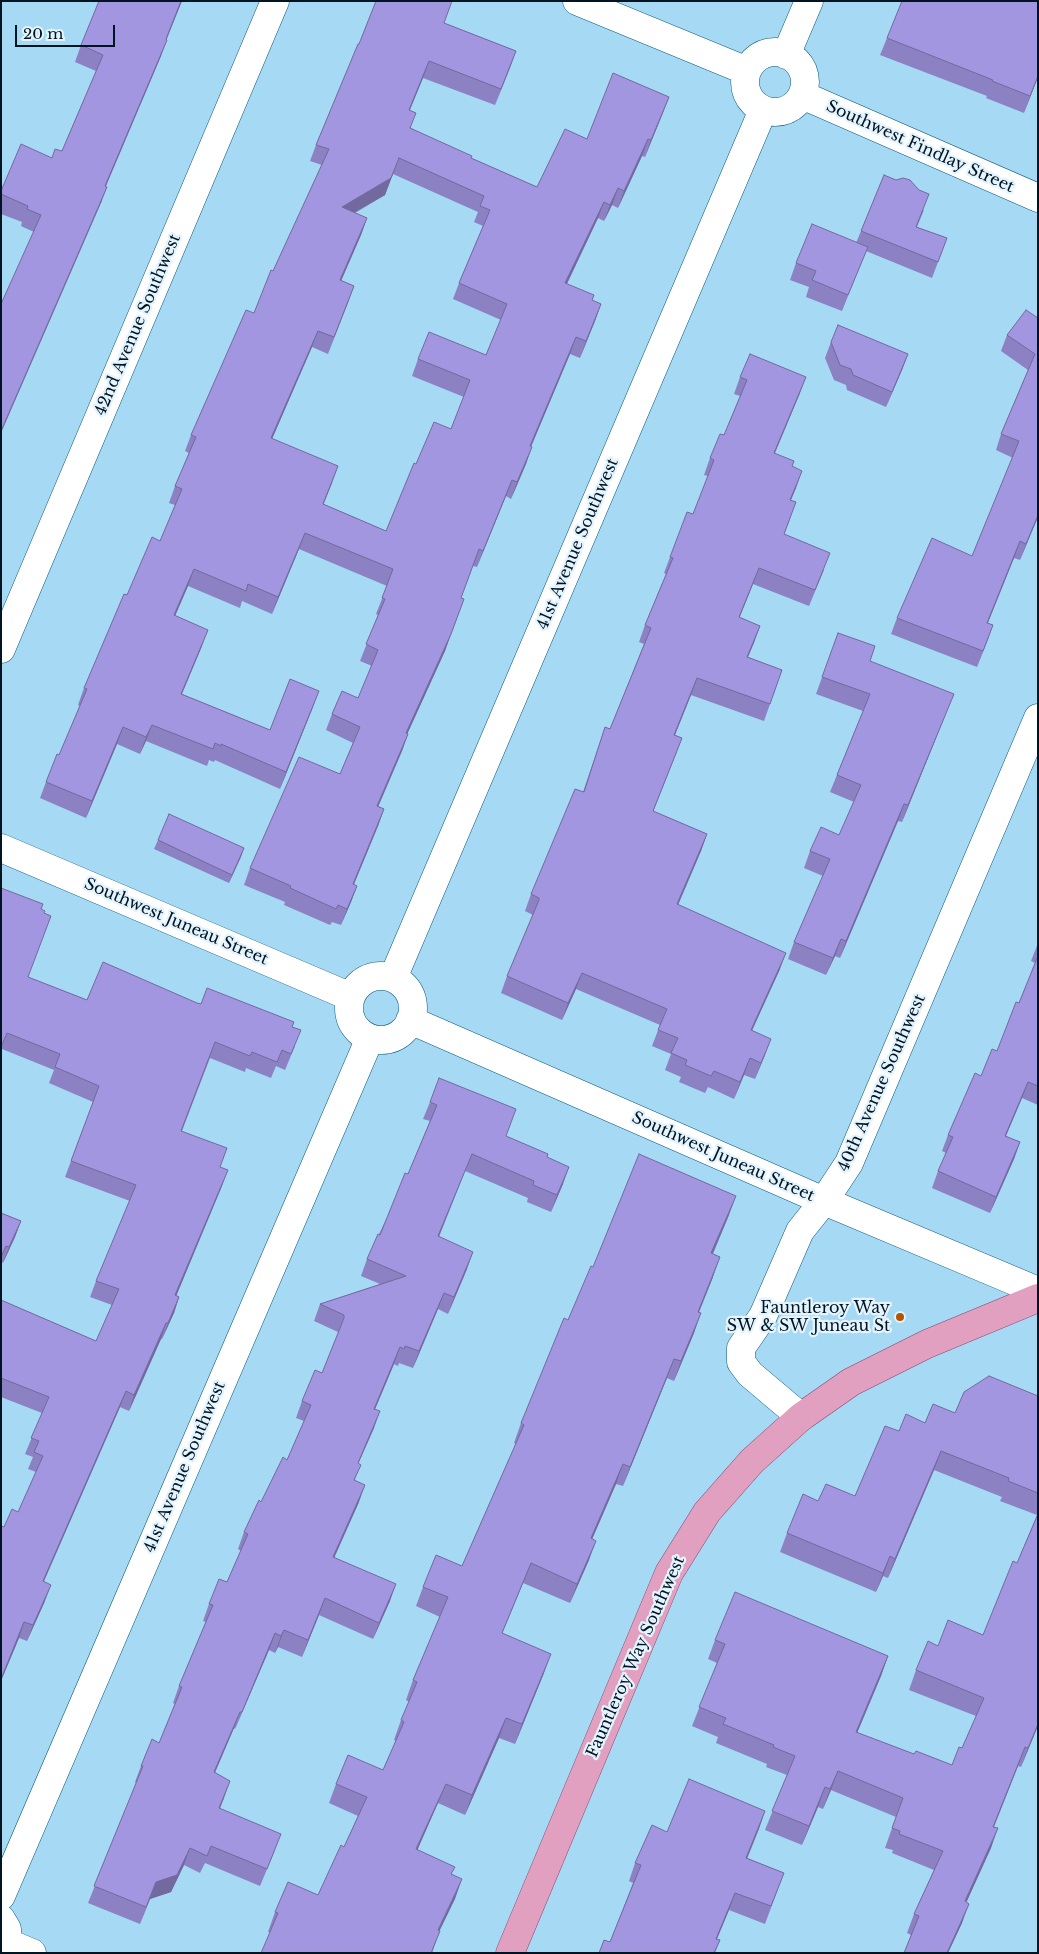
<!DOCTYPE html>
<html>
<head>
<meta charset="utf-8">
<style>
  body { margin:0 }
  #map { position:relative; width:1039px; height:1954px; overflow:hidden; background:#a6d9f4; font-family:"Libre Baskerville",serif }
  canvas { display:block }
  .frame { position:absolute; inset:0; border:2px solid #001521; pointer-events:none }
  .scale { position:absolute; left:15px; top:25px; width:100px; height:22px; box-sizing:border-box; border:2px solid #001521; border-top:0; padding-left:6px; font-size:15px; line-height:18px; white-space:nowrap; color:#001521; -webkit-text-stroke:4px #e4f4fe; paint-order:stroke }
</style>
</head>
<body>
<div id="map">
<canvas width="1039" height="1954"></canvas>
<div class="frame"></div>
<div class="scale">20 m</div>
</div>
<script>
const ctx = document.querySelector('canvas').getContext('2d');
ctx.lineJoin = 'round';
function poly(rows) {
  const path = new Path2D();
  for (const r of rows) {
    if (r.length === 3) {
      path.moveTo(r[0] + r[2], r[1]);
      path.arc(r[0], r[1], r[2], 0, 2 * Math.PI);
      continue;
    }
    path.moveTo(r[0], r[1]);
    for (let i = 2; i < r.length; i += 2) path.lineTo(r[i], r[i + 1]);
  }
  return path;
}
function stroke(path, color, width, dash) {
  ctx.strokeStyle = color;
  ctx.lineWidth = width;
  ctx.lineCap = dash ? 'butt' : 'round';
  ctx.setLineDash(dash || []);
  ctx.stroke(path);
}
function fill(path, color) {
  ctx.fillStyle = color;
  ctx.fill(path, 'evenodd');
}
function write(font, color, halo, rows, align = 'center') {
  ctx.font = font + ' "Libre Baskerville",serif';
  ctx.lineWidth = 4.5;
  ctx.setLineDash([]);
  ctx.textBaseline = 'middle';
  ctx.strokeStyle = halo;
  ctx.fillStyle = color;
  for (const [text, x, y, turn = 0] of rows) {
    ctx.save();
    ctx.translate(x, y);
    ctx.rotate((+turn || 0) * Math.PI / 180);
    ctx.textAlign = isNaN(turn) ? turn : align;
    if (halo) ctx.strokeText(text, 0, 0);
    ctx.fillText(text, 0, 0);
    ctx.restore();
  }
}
const minor = poly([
  [577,1,747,71],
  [775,82,30],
  [786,55,809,1],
  [802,95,1038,198],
  [1,649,275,1],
  [1,848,351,997],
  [381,1008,32],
  [393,978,763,110],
  [410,1020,824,1201,1038,1291],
  [801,1417,750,1374,741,1362,741,1348,763,1316,800,1231,824,1201,849,1163,1038,718],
  [1,1896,370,1038],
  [1,1919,7,1929,7,1937,1,1949],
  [6,1942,32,1953]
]);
const primary = poly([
  [510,1953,669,1573,707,1512,752,1461,801,1417,851,1382,927,1344,1038,1298]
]);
const wall = poly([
  [182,1,166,39,161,56,106,186,101,203,34,232,21,226,22,222,1,214,1,191,62,151,96,71,75,62,81,45],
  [444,23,516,51,495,105,423,78,410,110,411,128,471,158,537,187,587,139,669,97,645,157,642,156,618,208,612,205,604,221,598,218,567,284,592,301,601,304,595,321,580,358,570,354,531,447,526,464,511,499,506,496,477,567,473,566,461,598,445,651,407,734,408,734,402,751,378,807,384,809,378,826,354,884,357,886,351,902,341,925,332,922,330,925,284,905,285,902,244,885,250,868,340,774,353,743,326,730,332,714,358,698,372,666,360,661,378,615,376,614,387,586,299,549,272,614,242,601,240,608,188,586,175,616,202,646,182,694,270,730,313,707,280,789,215,760,214,762,209,760,207,766,146,741,140,754,117,744,86,818,40,798,46,782,59,755,80,706,78,705,84,688,127,595,160,541,175,505,169,503,175,486,189,453,185,451,191,435,254,313,322,165,310,161,316,145,359,44],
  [393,174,478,212,474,222,483,226,459,283,453,299,501,320,486,355,418,359,412,376,464,397,451,429,416,464,386,531,323,504,332,483,272,439,312,347,328,354,348,303,354,286,341,281,361,235,367,218,355,213,385,195],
  [887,38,1038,77,1024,113,986,98,987,96,880,55],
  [924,210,917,227,947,238,932,278,866,251,842,311,806,297,809,287,790,280,796,263,856,243,861,231],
  [1038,318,1038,517,1020,560,1014,558,988,623,993,625,977,667,891,634,897,618,972,556,1013,458,996,450,1001,434,1028,370,1001,351,1007,335],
  [831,342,908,354,902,370,886,407,847,390,846,385,834,380,825,358],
  [740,377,800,393,775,453,792,466,796,488,791,500,790,519,784,535,824,570,809,606,753,584,739,618,760,626,748,657,782,670,764,721,691,695,675,735,682,738,653,811,707,834,701,851,678,905,780,969,752,1030,765,1055,755,1079,744,1075,734,1099,708,1087,705,1093,679,1082,681,1077,665,1070,671,1054,652,1046,660,1025,576,989,562,1020,501,993,507,976,533,915,525,911,531,894,583,792,605,727,610,729,644,644,639,642,645,625,666,574,664,573,670,557,693,514,708,476,704,475,710,458,724,435,740,396,734,394],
  [838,633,870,661,947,711,902,822,898,821,840,958,835,956,826,975,788,959,794,942,823,876,804,868,810,851,839,835,854,802,830,792,863,711,816,694],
  [158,840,244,848,229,883,154,849],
  [1,888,41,909,28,977,87,1000,197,1003,292,1027,295,1046,285,1070,276,1066,271,1078,246,1068,245,1072,210,1058,182,1131,220,1167,222,1186,176,1295,179,1297,174,1313,162,1339,161,1339,129,1411,120,1407,44,1581,45,1601,27,1641,19,1638,1,1681,1,1526,4,1527,18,1512,36,1472,28,1469,33,1457,25,1454,42,1413,1,1397,1,1300,96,1341,112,1305,90,1297,96,1281,130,1201,65,1177,93,1102,49,1083,54,1070,2,1049,1,1050],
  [1038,943,1038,1105,1022,1098,1006,1136,1020,1142,1014,1159,990,1213,932,1188,938,1171,946,1153,942,1151,948,1135,981,1076,997,1051,1019,1003,1035,963,1031,961],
  [430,1102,506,1136,547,1157,563,1184,551,1212,527,1202,528,1198,465,1171,439,1237,467,1269,448,1314,438,1309,413,1368,399,1363,398,1366,394,1364,375,1409,374,1428,358,1464,355,1480,359,1502,334,1557,390,1601,373,1639,319,1615,302,1657,278,1647,275,1653,269,1650,235,1729,234,1728,215,1772,224,1798,220,1809,275,1850,260,1886,205,1863,200,1873,184,1865,171,1892,150,1899,140,1924,88,1903,136,1783,135,1782,141,1766,159,1743,175,1704,173,1703,179,1686,206,1622,203,1621,209,1604,227,1582,241,1551,238,1549,244,1532,261,1502,287,1460,304,1421,296,1418,302,1401,322,1373,338,1334,338,1332,314,1321,320,1304,380,1284,361,1276,367,1259,408,1174,430,1121,423,1119],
  [1,1213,21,1221,15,1237,3,1263,1,1262],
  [729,1215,713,1254,713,1277,699,1312,694,1333,674,1381,667,1378,623,1486,616,1484,592,1539,589,1560,570,1603,523,1583,502,1633,544,1673,515,1744,499,1738,465,1815,438,1803,417,1850,452,1874,455,1899,270,1932,268,1932,275,1912,318,1895,344,1847,358,1816,329,1803,336,1784,383,1770,396,1741,394,1740,401,1720,409,1702,406,1700,413,1680,440,1617,416,1606,423,1587,462,1566,516,1444,514,1443,521,1423,568,1320,593,1267],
  [1038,1396,1038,1726,1021,1767,1018,1766,994,1827,991,1848,966,1902,962,1923,948,1953,904,1953,911,1935,907,1933,914,1914,934,1870,892,1853,893,1850,885,1848,896,1817,831,1790,823,1809,818,1807,802,1845,765,1830,787,1775,766,1767,767,1764,716,1743,718,1737,692,1726,717,1663,708,1659,715,1640,888,1656,881,1676,857,1733,914,1754,952,1765,962,1748,976,1716,909,1690,916,1670,938,1646,983,1635,1017,1563,1037,1515,1000,1501,1002,1497,934,1470,888,1578,883,1576,876,1592,780,1552,787,1533,818,1501,855,1496,899,1431,955,1413],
  [765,1811,747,1858,784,1873,765,1924,729,1910,717,1939,720,1940,715,1953,599,1953,610,1942,633,1883,629,1881,635,1863,667,1832]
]);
const shadedWall = poly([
  [181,1,182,1,160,56,166,39],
  [167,40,161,56,99,202,105,186],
  [516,51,510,68,495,105,501,89],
  [429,61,423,78,403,126,409,110],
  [1038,76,1038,77,1024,113,1030,96],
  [669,97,663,113,645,157,651,140],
  [648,139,642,156,618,208,624,191],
  [399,158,385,195,336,223,342,207],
  [107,187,101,203,1,433,1,431],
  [618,188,612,205,604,221,610,205],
  [604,202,598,218,559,300,565,283],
  [367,218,361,235,334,297,340,280],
  [601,304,595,321,580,358,586,341],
  [318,331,312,347,265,455,271,438],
  [576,337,570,354,524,463,530,446],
  [908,354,902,370,886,407,892,392],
  [806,377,800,393,768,469,774,453],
  [532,447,526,464,511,499,517,482],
  [338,466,332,483,317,521,323,504],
  [802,471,796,488,784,516,790,500],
  [512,480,506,496,477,567,483,551],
  [1038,515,1038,517,1020,560,1026,544],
  [305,533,299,549,272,614,278,597],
  [1020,541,1014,558,981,639,987,623],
  [759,568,753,584,733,634,739,617],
  [194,569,188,586,168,632,174,615],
  [464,599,445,651,400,750,406,733],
  [993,625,987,642,977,667,983,651],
  [760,626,754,643,741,673,747,657],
  [208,630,202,646,175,710,181,694],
  [697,678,691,695,668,752,674,735],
  [319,691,313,707,280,789,286,772],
  [954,694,947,711,902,822,908,805],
  [152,725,146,741,140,754,146,737],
  [123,727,117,744,86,818,92,801],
  [408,734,402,751,371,823,377,806],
  [682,738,676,754,647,827,653,811],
  [904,804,898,821,840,958,846,941],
  [384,809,378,826,347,901,353,884],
  [707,834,701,851,671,921,677,904],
  [244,848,241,857,229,883,232,875],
  [357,886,351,902,341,925,347,909],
  [841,939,835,956,826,975,833,958],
  [786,953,780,969,745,1046,751,1030],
  [582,973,576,989,562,1020,568,1003],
  [771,1039,765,1055,755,1079,761,1063],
  [750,1058,744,1075,734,1099,740,1082],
  [1028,1082,1022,1098,999,1152,1005,1136],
  [1020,1142,1014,1159,990,1213,996,1197],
  [472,1154,465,1171,432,1253,438,1236],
  [569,1167,563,1184,551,1212,557,1195],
  [228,1170,222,1186,170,1311,175,1295],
  [736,1196,729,1215,704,1273,711,1253],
  [21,1221,15,1237,3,1263,9,1247],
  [473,1252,467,1269,448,1314,454,1297],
  [720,1257,713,1277,691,1332,698,1312],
  [444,1293,438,1309,413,1368,419,1351],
  [179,1297,174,1313,162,1339,168,1323],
  [701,1313,694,1333,674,1381,681,1361],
  [166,1323,161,1339,129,1411,134,1395],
  [400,1347,394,1364,368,1426,374,1409],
  [674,1359,667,1378,623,1486,630,1467],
  [126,1391,120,1407,37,1597,43,1581],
  [380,1411,374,1428,351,1480,358,1463],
  [941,1451,934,1470,888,1578,895,1559],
  [623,1464,616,1484,584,1558,591,1538],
  [365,1485,359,1502,327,1574,333,1557],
  [596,1541,589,1560,570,1603,577,1584],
  [890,1556,883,1576,876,1592,883,1573],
  [531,1563,523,1583,494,1653,502,1633],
  [396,1584,390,1601,373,1639,379,1623],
  [51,1585,45,1601,27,1641,33,1625],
  [325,1598,319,1615,302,1657,308,1640],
  [24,1622,19,1638,1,1681,1,1679],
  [284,1630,278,1647,275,1653,281,1636],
  [275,1633,269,1650,235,1729,242,1712],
  [551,1654,544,1673,515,1744,522,1724],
  [888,1656,881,1676,849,1752,856,1732],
  [240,1712,234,1728,208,1789,214,1772],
  [506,1718,499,1738,465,1815,472,1795],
  [1038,1724,1038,1726,1021,1767,1028,1748],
  [1025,1747,1018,1766,986,1846,993,1827],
  [838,1771,831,1790,823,1809,830,1789],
  [230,1781,224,1798,212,1825,219,1808],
  [446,1784,438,1803,409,1869,416,1849],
  [825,1787,818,1807,802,1845,809,1826],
  [765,1811,759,1829,740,1876,746,1858],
  [998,1828,991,1848,958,1921,965,1901],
  [190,1848,184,1865,171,1892,150,1899,140,1924,156,1882],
  [462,1879,455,1899,439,1932,432,1953,431,1953,438,1930],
  [735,1893,729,1910,711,1953,716,1939],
  [969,1904,962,1923,948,1953,947,1953]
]);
const building = poly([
  [99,1,181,1,166,39,167,40,105,186,107,187,1,431,1,304,41,215,27,209,28,206,1,194,1,191,21,144,52,158,55,149,62,151,103,55,81,45,99,1],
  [376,1,452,1,444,23,516,51,501,89,429,61,409,110,416,113,410,128,472,156,471,158,537,187,565,129,587,139,613,73,669,97,651,140,648,139,624,191,618,188,610,205,604,202,565,283,594,295,592,300,601,304,586,341,576,337,530,446,532,447,517,482,512,480,483,551,479,549,461,598,464,599,451,634,406,733,408,734,377,806,384,809,353,884,357,886,347,909,338,905,336,909,290,888,291,886,250,868,299,757,340,774,360,727,332,714,342,691,358,698,378,650,366,644,385,599,382,598,393,569,305,533,278,597,248,584,246,591,194,569,174,615,208,630,181,694,270,730,290,679,319,691,286,772,221,744,221,746,215,743,213,749,152,725,146,737,123,727,92,801,46,782,57,754,59,755,87,689,84,688,124,594,127,595,152,537,160,541,182,489,175,486,196,437,191,435,246,310,254,313,271,270,273,271,329,149,316,145,358,44,359,44,376,1],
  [399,158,484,196,480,206,490,210,459,283,507,304,486,355,429,332,418,359,470,380,451,429,434,422,416,464,414,463,386,531,323,504,338,466,271,438,318,331,334,337,354,286,340,280,367,218,342,207,391,178,399,158],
  [902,1,1038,1,1038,76,1030,96,992,81,993,80,887,38,902,1],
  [884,175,896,180,903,178,910,180,919,190,929,194,916,227,947,238,938,262,861,231,884,175],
  [812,224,868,247,848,295,812,280,816,271,796,263,812,224],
  [1026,310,1038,318,1038,515,1026,544,1020,541,987,623,993,625,983,651,897,618,932,538,972,556,1019,441,1001,434,1035,354,1007,335,1026,310],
  [838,325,908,354,892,392,853,375,851,369,840,365,831,342,838,325],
  [750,354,806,377,774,453,794,461,792,466,802,471,790,500,796,502,784,534,830,553,815,590,759,568,739,617,760,626,747,657,782,670,770,704,697,678,674,735,682,738,653,811,707,834,677,904,786,953,751,1030,771,1039,761,1063,750,1058,740,1082,714,1071,711,1076,685,1065,687,1060,671,1053,678,1038,658,1030,667,1009,582,973,568,1003,507,976,539,900,539,898,531,894,575,789,584,792,605,727,610,729,651,628,645,625,673,558,670,557,687,512,693,514,714,460,710,458,720,434,724,435,747,380,740,377,750,354],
  [838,633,875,646,870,661,954,694,908,805,904,804,846,941,841,939,833,958,794,942,830,859,810,851,821,827,839,835,861,785,837,775,870,694,822,677,838,633],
  [169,814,244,848,232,875,158,840,169,814],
  [1,888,43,904,41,909,45,911,44,913,51,916,28,977,87,1000,103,962,197,1003,201,1004,207,988,294,1022,292,1027,301,1030,291,1054,282,1050,277,1062,252,1052,250,1056,215,1042,181,1131,227,1148,220,1167,228,1170,175,1295,179,1297,168,1323,166,1323,134,1395,126,1391,43,1581,51,1585,33,1625,24,1622,1,1679,1,1526,4,1527,12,1509,18,1512,43,1456,34,1452,39,1441,31,1438,49,1397,1,1378,1,1300,96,1341,119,1289,96,1281,136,1185,71,1161,99,1086,55,1067,60,1054,7,1033,1,1047,1,888],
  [1038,956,1038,1086,1028,1082,1005,1136,1020,1142,996,1197,938,1171,953,1137,948,1135,975,1073,981,1076,992,1049,997,1051,1016,1002,1019,1003,1038,956],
  [439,1078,516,1109,506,1136,548,1154,547,1157,569,1167,557,1195,533,1185,534,1181,472,1154,438,1236,473,1252,454,1297,444,1293,419,1351,405,1346,404,1349,400,1347,374,1409,380,1411,358,1463,361,1465,354,1480,365,1485,333,1557,396,1584,379,1623,325,1598,308,1640,284,1630,281,1636,275,1633,242,1712,240,1712,214,1772,230,1781,219,1808,281,1834,267,1869,211,1846,207,1856,190,1848,177,1875,156,1882,146,1907,94,1886,143,1766,141,1766,152,1739,159,1743,182,1687,179,1686,213,1605,209,1604,219,1579,227,1582,248,1534,244,1532,259,1500,261,1502,283,1457,287,1460,311,1405,302,1401,315,1370,322,1373,344,1318,344,1315,320,1304,406,1276,367,1259,378,1234,380,1235,405,1173,408,1174,437,1105,430,1102,439,1078],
  [639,1154,736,1196,711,1253,720,1257,698,1312,701,1313,681,1361,674,1359,630,1467,623,1464,591,1538,596,1541,577,1584,531,1563,502,1633,551,1654,522,1724,506,1718,472,1795,446,1784,416,1849,455,1867,451,1874,462,1879,438,1930,440,1931,431,1953,261,1953,278,1913,275,1912,288,1882,318,1895,341,1845,344,1847,367,1797,336,1784,348,1755,383,1770,404,1722,401,1720,417,1682,413,1680,448,1597,423,1587,436,1555,462,1566,524,1425,521,1423,564,1318,568,1320,591,1266,593,1267,639,1154],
  [1,1213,21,1221,9,1247,6,1246,1,1257,1,1213],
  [989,1376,1038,1396,1038,1493,1008,1481,1009,1478,941,1451,895,1559,890,1556,883,1573,787,1533,803,1494,818,1501,826,1484,855,1496,885,1426,899,1431,906,1414,925,1423,933,1404,955,1413,964,1392,989,1376],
  [1038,1514,1038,1724,1028,1748,1025,1747,993,1827,998,1828,965,1901,969,1904,947,1953,904,1953,919,1916,914,1914,943,1851,899,1834,900,1831,892,1828,903,1798,838,1771,830,1789,825,1787,809,1826,772,1811,795,1756,773,1747,774,1745,723,1724,726,1718,699,1707,725,1644,715,1640,735,1592,888,1656,856,1732,914,1754,916,1751,952,1765,959,1747,962,1748,984,1698,916,1670,928,1641,938,1646,948,1620,983,1635,1013,1561,1017,1563,1038,1514],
  [689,1779,765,1811,746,1858,784,1873,771,1906,735,1893,716,1939,720,1940,714,1953,599,1953,604,1940,610,1942,641,1865,635,1863,652,1825,667,1832,689,1779]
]);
const markers = [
  [900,1317,5,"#b35500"]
];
const streetNames = [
  ["Southwest Findlay Street",920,147,24],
  ["42nd Avenue Southwest",138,325,-67],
  ["41st Avenue Southwest",578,544,-67],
  ["Southwest Juneau Street",176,922,23],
  ["40th Avenue Southwest",882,1083,-66],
  ["Southwest Juneau Street",723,1157,24],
  ["41st Avenue Southwest",185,1467,-67],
  ["Fauntleroy Way Southwest",636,1657,-66]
];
const poiNames = [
  ["Fauntleroy Way",890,1308],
  ["SW & SW Juneau St",890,1326]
];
stroke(minor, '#0c5c7b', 29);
stroke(primary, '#87466e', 29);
stroke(minor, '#fff', 28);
stroke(primary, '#e2a0c1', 28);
fill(wall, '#8c81c2');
fill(shadedWall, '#72699e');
fill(building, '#a396e1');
stroke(building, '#72699e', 1);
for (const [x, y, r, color] of markers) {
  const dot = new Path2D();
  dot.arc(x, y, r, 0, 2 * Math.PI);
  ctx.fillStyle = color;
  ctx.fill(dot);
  stroke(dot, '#e4f4fe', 2);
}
write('16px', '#001521', '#e4f4fe', streetNames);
write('16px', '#001521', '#e4f4fe', poiNames, 'right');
</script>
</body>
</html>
